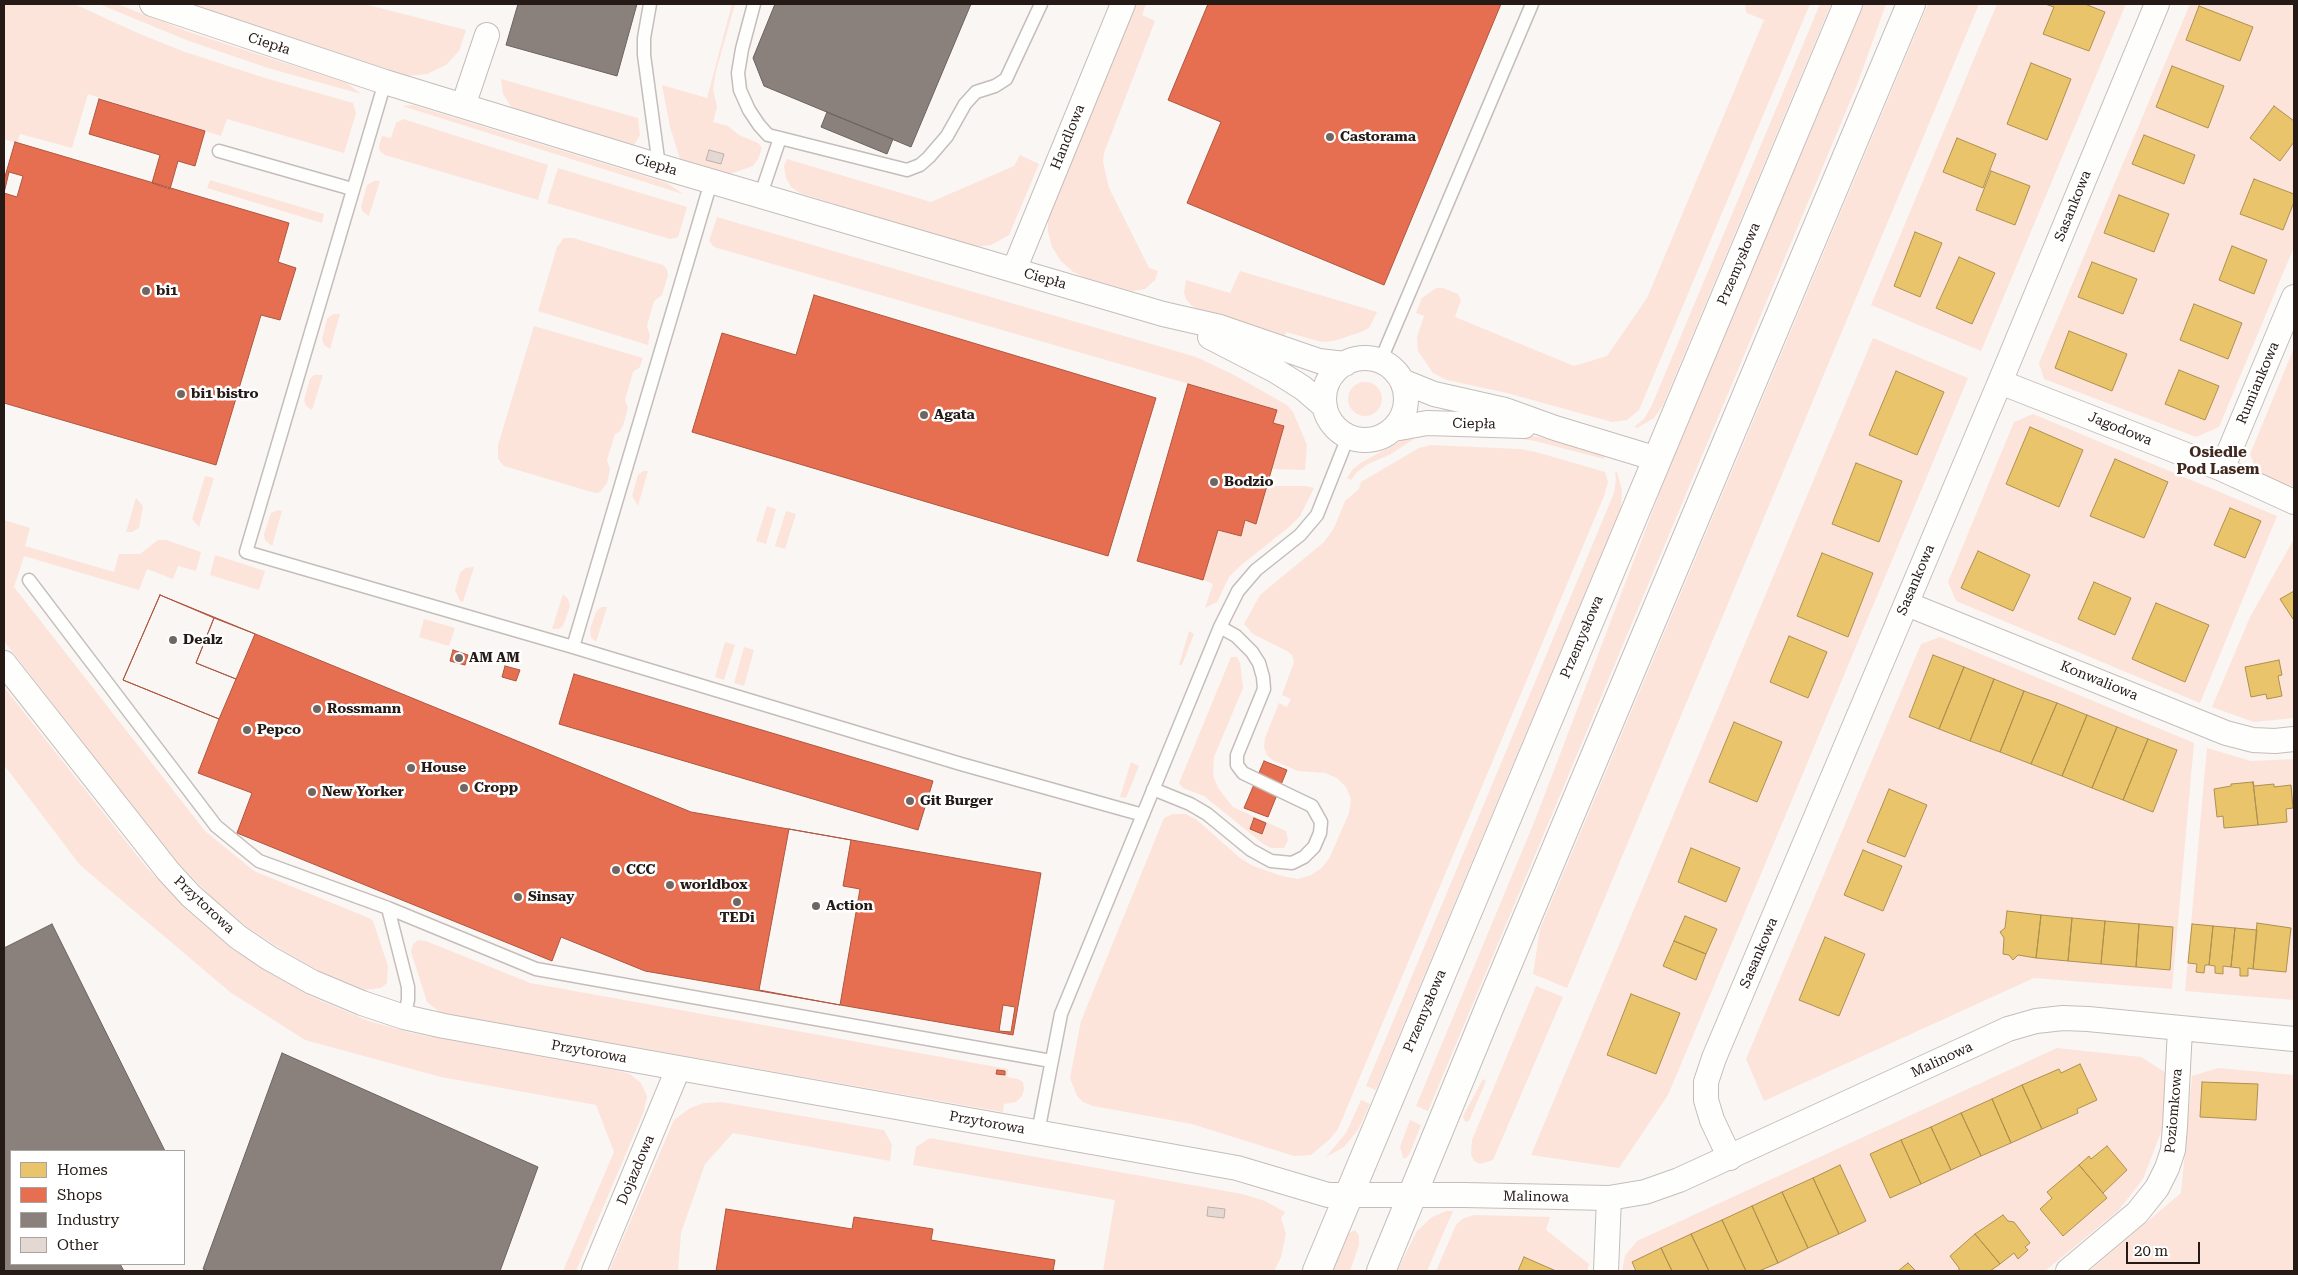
<!DOCTYPE html>
<html>
<head>
<meta charset="utf-8">
<style>
  body { margin:0 }
  #map { position:relative; width:2298px; height:1275px; overflow:hidden; background:#faf6f4; font-family:"Roboto Serif",serif }
  canvas { display:block }
  .frame { position:absolute; inset:0; border:5px solid #251a15; pointer-events:none }
  .legend { position:absolute; left:10px; top:1150px; width:175px; height:115px; box-sizing:border-box; background:#fff; border:1px solid #a8a3a1; margin:0; padding:6px 9px; list-style:none; font-size:15px; color:#251a15 }
  .legend li { display:flex; align-items:center; gap:10px; height:25px }
  .legend b { width:25px; border:1px solid #a8a3a1 }
  .scale { position:absolute; left:2126px; top:1242px; width:74px; height:22px; box-sizing:border-box; border:2px solid #251a15; border-top:0; padding-left:6px; font-size:15px; line-height:18px; white-space:nowrap; color:#251a15; -webkit-text-stroke:4px #fff; paint-order:stroke }
</style>
</head>
<body>
<div id="map">
<canvas width="2298" height="1275"></canvas>
<div class="frame"></div>
<ul class="legend">
<li><b style="height:14px;background:#e9c46a"></b>Homes</li>
<li><b style="height:14px;background:#e76f51"></b>Shops</li>
<li><b style="height:14px;background:#8a817c"></b>Industry</li>
<li><b style="height:14px;background:#e4d8d2"></b>Other</li>
</ul>
<div class="scale">20 m</div>
</div>
<script>
const ctx = document.querySelector('canvas').getContext('2d');
ctx.lineJoin = 'round';
function fill(path, color) {
  ctx.fillStyle = color;
  ctx.fill(path, 'evenodd');
}
function poly(rows) {
  const path = new Path2D();
  for (const r of rows) {
    if (r.length === 3) {
      path.moveTo(r[0] + r[2], r[1]);
      path.arc(r[0], r[1], r[2], 0, 2 * Math.PI);
      continue;
    }
    path.moveTo(r[0], r[1]);
    for (let i = 2; i < r.length; i += 2) path.lineTo(r[i], r[i + 1]);
  }
  return path;
}
function stroke(path, color, width, dash) {
  ctx.strokeStyle = color;
  ctx.lineWidth = width;
  ctx.lineCap = dash ? 'butt' : 'round';
  ctx.setLineDash(dash || []);
  ctx.stroke(path);
}
function write(font, color, halo, rows, align = 'center') {
  ctx.font = font + ' "Roboto Serif",serif';
  ctx.lineWidth = 5;
  ctx.setLineDash([]);
  ctx.textBaseline = 'middle';
  ctx.strokeStyle = halo;
  ctx.fillStyle = color;
  for (const [text, x, y, turn = 0] of rows) {
    ctx.save();
    ctx.translate(x, y);
    ctx.rotate((+turn || 0) * Math.PI / 180);
    ctx.textAlign = isNaN(turn) ? turn : align;
    if (halo) ctx.strokeText(text, 0, 0);
    ctx.fillText(text, 0, 0);
    ctx.restore();
  }
}
const green = poly([
  [4,4,74,4,140,34,185,52,265,78,353,103,356,113,344,153,227,119,221,136,88,94,72,148,20,134,17,143,4,139],
  [99,4,117,4,192,33,347,83,361,94,268,68,189,41],
  [191,4,364,4,466,30,459,51,446,65,427,74,407,76],
  [732,4,735,4,716,71,713,89,717,107,713,122,728,126,739,135,758,143,762,148,758,159,753,166,730,174,680,159,670,127,662,85,707,98],
  [1136,4,1146,4,1142,15,1155,21,1104,153,1103,162,1109,188,1149,268,1158,271,1155,280,1145,289,1132,291,1083,277,1072,271,1061,261,1052,247,1048,232,1048,217],
  [1746,4,1810,4,1639,410,1627,420,1612,422,1507,393,1447,380,1433,373,1418,351,1417,337,1424,316,1416,313,1422,298,1436,288,1443,288,1458,294,1461,300,1455,317,1574,366,1607,356,1647,298,1764,20,1747,13,1745,8],
  [1820,4,1831,4,1663,405,1654,418,1637,428,1634,427,1644,419,1652,405],
  [1864,4,1886,4,1857,85,1428,1111,1416,1106,1535,820,1671,463],
  [1928,4,1979,4,1567,988,1533,974,1540,929],
  [1997,4,2126,4,1981,351,1871,305],
  [2190,4,2294,4,2294,247,2219,427,2196,437,2044,379,2039,363],
  [501,79,638,118,640,135,634,145,512,108,503,94],
  [413,105,667,183,683,194,402,106],
  [403,119,548,165,538,200,385,155,380,151,379,146,382,136,391,138,396,123],
  [1020,155,1039,164,1009,235,991,245,974,247,800,193,791,187,786,178,784,166,787,159,931,202,1014,166],
  [558,168,687,207,678,237,670,239,547,203],
  [210,180,324,214,322,223,207,188],
  [374,181,380,181,369,216,363,212,361,207,367,185],
  [717,217,1196,357,1234,375,1287,405,1293,412,1307,445,1305,470,1272,469,1284,426,1273,423,1276,409,714,247,709,241],
  [564,238,573,238,663,265,667,269,668,275,662,295,654,301,647,326,650,335,648,345,538,311,557,247],
  [1240,271,1377,312,1369,328,1361,332,1334,341,1322,342,1286,332,1283,341,1199,310,1192,306,1186,299,1184,293,1186,280,1230,293],
  [333,314,340,314,330,349,324,345,322,339,327,319],
  [534,326,643,358,640,367,633,372,625,400,628,408,623,426,619,432,615,434,607,460,610,469,607,483,600,492,595,493,504,466,498,459,498,445],
  [1873,338,1968,378,1761,874,1668,1095,1619,1168,1531,1155],
  [2294,348,2294,487,2257,472,2250,454],
  [314,375,323,375,312,410,306,406,304,400,310,379],
  [1365,399,17],
  [2033,414,2277,516,2200,703,1956,601,1948,582,2014,422],
  [1420,431,1518,434,1540,437,1605,456,1604,459,1535,441,1516,438,1434,434,1415,438,1391,454,1368,464,1357,472,1351,480,1347,478,1353,469,1362,462],
  [1431,445,1520,449,1536,452,1605,472,1608,482,1604,496,1338,1129,1330,1139,1311,1155,1294,1156,1192,1124,1093,1106,1083,1102,1077,1096,1070,1078,1081,1021,1164,818,1173,814,1186,814,1197,820,1240,858,1253,866,1282,876,1298,879,1311,875,1322,868,1330,857,1349,813,1351,799,1346,787,1337,778,1325,773,1298,771,1272,760,1267,755,1264,747,1265,738,1279,703,1287,707,1291,699,1282,695,1294,662,1292,655,1287,651,1253,634,1244,624,1260,595,1324,542,1334,528,1345,501,1359,489,1361,482,1419,448],
  [643,471,648,471,638,506,632,496,638,475],
  [1617,472,1622,490,1621,507,1376,1090,1366,1086,1614,493,1616,479,1615,473],
  [205,476,214,478,199,527,192,519],
  [1267,486,1306,486,1314,488,1300,516,1289,527,1240,566,1229,577,1217,602,1205,608,1213,584,1203,580,1218,530,1240,536,1245,520,1256,523],
  [136,498,143,506,139,528,132,532,126,532],
  [767,506,776,509,766,544,756,541],
  [278,510,282,511,272,546,265,540,264,534,271,513],
  [786,511,796,514,785,549,775,546],
  [4,520,30,528,25,546,114,572,119,554,140,554,158,540,166,540,201,552,196,571,178,566,173,579,147,569,139,590,24,556,14,587,205,831,254,871,369,918,373,921,388,966,387,983,381,988,364,990,323,973,282,950,247,927,210,896,168,852,4,641],
  [2294,539,2294,718,2254,722,2212,707,2250,617],
  [215,555,265,571,259,590,210,575],
  [474,567,463,602,460,601,455,590,460,573,465,568],
  [563,594,568,599,570,606,563,626,558,629,552,629],
  [601,607,607,607,596,642,591,637,590,629,596,612],
  [424,619,455,628,449,646,419,637],
  [1189,631,1194,634,1182,665,1179,665],
  [1940,637,2194,743,2172,989,2034,978,1764,1101,1746,1059,1921,644],
  [725,642,735,645,724,680,715,677],
  [744,647,754,650,744,686,734,683],
  [1231,657,1237,657,1240,663,1243,688,1214,757,1213,775,1218,788,1233,807,1286,831,1288,840,1284,848,1271,848,1262,843,1204,796,1183,788,1179,783],
  [4,687,147,868,187,910,232,949,312,997,369,1021,411,1033,614,1070,630,1074,641,1083,647,1096,644,1111,576,1271,563,1271,614,1152,596,1105,441,1077,305,1040,230,992,80,865,4,765],
  [2207,748,2251,761,2294,759,2294,1000,2185,991],
  [1131,762,1139,766,1126,798,1120,797],
  [418,940,426,941,530,983,1008,1069,1007,1077,1018,1079,1023,1082,1024,1089,1022,1096,1016,1102,1004,1104,1003,1112,441,1013,427,1002,411,952,413,944],
  [1536,986,1563,997,1493,1160,1480,1164,1474,1161,1471,1154,1472,1140],
  [2057,1048,2141,1057,2168,1074,2163,1127,2143,1179,2118,1211,2045,1271,1622,1271,1625,1256,1637,1241],
  [2218,1068,2294,1075,2294,1271,2089,1271,2181,1193,2192,1076],
  [1483,1079,1486,1081,1469,1121,1465,1122,1463,1116],
  [1361,1100,1370,1104,1358,1130,1344,1147,1326,1157,1346,1133],
  [721,1102,884,1130,892,1145,890,1161,733,1133,705,1164,681,1233,678,1271,609,1271,674,1120,690,1108,704,1103],
  [1410,1120,1421,1125,1409,1155,1406,1158,1403,1158,1400,1147],
  [930,1138,1242,1194,1265,1201,1285,1212,1281,1218,1286,1234,1281,1257,1274,1271,1103,1271,1115,1200,913,1165,916,1147],
  [1447,1211,1453,1211,1427,1271,1397,1271,1417,1231,1432,1217],
  [1474,1215,1550,1217,1546,1230,1589,1264,1587,1271,1436,1271,1456,1225,1462,1219],
  [1355,1230,1359,1236,1359,1245,1350,1271,1332,1271,1349,1233]
]);
const homes = poly([
  [2045,4,2085,4,2105,12,2089,51,2043,34,2054,7,2045,4],
  [2199,6,2253,27,2240,61,2186,40,2199,6],
  [2031,63,2071,79,2047,140,2007,124,2031,63],
  [2172,66,2224,86,2208,128,2156,107,2172,66],
  [2274,106,2294,121,2294,142,2280,161,2250,138,2274,106],
  [2144,135,2195,155,2184,184,2132,164,2144,135],
  [1957,138,1996,154,1983,188,1943,172,1957,138],
  [1991,171,2030,186,2015,225,1976,210,1991,171],
  [2254,179,2294,194,2294,202,2283,230,2240,214,2254,179],
  [2119,195,2169,214,2154,252,2104,233,2119,195],
  [1915,232,1942,243,1920,297,1894,286,1915,232],
  [2232,246,2267,260,2254,294,2219,280,2232,246],
  [1959,257,1995,273,1972,324,1936,308,1959,257],
  [2092,262,2137,279,2123,314,2078,297,2092,262],
  [2194,304,2242,323,2228,359,2180,340,2194,304],
  [2069,331,2127,354,2112,391,2055,368,2069,331],
  [2179,370,2219,386,2205,420,2165,404,2179,370],
  [1896,371,1944,392,1917,455,1869,435,1896,371],
  [2030,427,2083,450,2059,507,2006,484,2030,427],
  [2115,459,2168,482,2144,538,2090,516,2115,459],
  [1856,463,1902,481,1879,542,1832,524,1856,463],
  [2230,508,2261,521,2245,558,2214,545,2230,508],
  [1978,551,2030,575,2013,611,1961,588,1978,551],
  [1822,553,1873,573,1848,637,1797,616,1822,553],
  [2094,582,2131,598,2115,635,2078,619,2094,582],
  [2294,591,2294,618,2293,619,2280,599,2294,591],
  [2156,603,2209,625,2185,682,2132,659,2156,603],
  [1789,636,1827,652,1808,698,1770,682,1789,636],
  [1933,655,1964,667,1939,729,1909,717,1933,655],
  [2279,660,2282,675,2278,676,2282,696,2267,699,2266,694,2251,697,2245,667,2279,660],
  [1964,667,1994,679,1970,741,1939,729,1964,667],
  [1994,679,2024,691,2000,752,1970,741,1994,679],
  [2024,691,2057,703,2031,764,2000,752,2024,691],
  [2057,703,2087,715,2062,776,2031,764,2057,703],
  [2087,715,2117,727,2092,788,2062,776,2087,715],
  [1734,722,1782,742,1757,802,1709,782,1734,722],
  [2117,727,2148,739,2123,800,2092,788,2117,727],
  [2148,739,2177,750,2153,812,2123,800,2148,739],
  [2253,782,2254,786,2274,784,2274,787,2291,785,2293,808,2286,809,2287,822,2258,825,2253,782],
  [2253,782,2258,825,2224,828,2223,816,2217,817,2214,789,2231,786,2231,784,2253,782],
  [1889,789,1927,805,1905,857,1867,842,1889,789],
  [1691,848,1740,868,1726,902,1678,882,1691,848],
  [1863,850,1902,866,1883,911,1844,895,1863,850],
  [2007,911,2041,915,2036,958,2018,955,2013,960,2009,955,2003,954,2004,938,2000,932,2005,928,2007,911],
  [2041,915,2072,918,2068,961,2036,958,2041,915],
  [1685,916,1717,929,1706,954,1674,941,1685,916],
  [2072,918,2105,921,2101,964,2068,961,2072,918],
  [2105,921,2139,924,2136,967,2101,964,2105,921],
  [2257,923,2291,928,2286,972,2253,969,2257,923],
  [2139,924,2173,927,2170,970,2136,967,2139,924],
  [2192,924,2213,926,2209,965,2205,965,2204,973,2196,972,2197,964,2188,963,2192,924],
  [2213,926,2235,928,2231,967,2223,966,2223,974,2215,973,2215,966,2209,965,2213,926],
  [2235,928,2257,930,2253,969,2248,968,2248,976,2240,976,2240,968,2231,967,2235,928],
  [1825,937,1865,954,1839,1016,1799,1000,1825,937],
  [1674,941,1706,954,1696,980,1663,966,1674,941],
  [1631,994,1680,1013,1656,1074,1607,1055,1631,994],
  [2080,1064,2097,1100,2077,1109,2078,1113,2042,1129,2022,1085,2059,1069,2061,1073,2080,1064],
  [2202,1082,2258,1084,2256,1120,2200,1117,2202,1082],
  [2022,1085,2042,1129,2011,1143,1992,1099,2022,1085],
  [1992,1099,2011,1143,1981,1156,1961,1113,1992,1099],
  [1961,1113,1981,1156,1951,1170,1931,1127,1961,1113],
  [1931,1127,1951,1170,1921,1184,1901,1140,1931,1127],
  [1901,1140,1921,1184,1890,1198,1870,1154,1901,1140],
  [2107,1146,2127,1170,2103,1193,2079,1165,2089,1156,2091,1159,2107,1146],
  [1840,1165,1866,1221,1839,1234,1813,1178,1840,1165],
  [2079,1165,2107,1198,2063,1236,2040,1209,2052,1198,2047,1192,2079,1165],
  [1813,1178,1839,1234,1808,1248,1782,1192,1813,1178],
  [1782,1192,1808,1248,1778,1263,1752,1206,1782,1192],
  [1752,1206,1778,1263,1759,1271,1746,1271,1722,1220,1752,1206],
  [2003,1215,2008,1221,2014,1222,2030,1243,2025,1247,2028,1250,2018,1259,2014,1253,2000,1264,1975,1234,2003,1215],
  [1722,1220,1746,1271,1709,1271,1691,1234,1722,1220],
  [1691,1234,1709,1271,1672,1271,1661,1248,1691,1234],
  [1975,1234,2000,1264,1990,1271,1959,1271,1959,1268,1950,1256,1975,1234],
  [1661,1248,1672,1271,1636,1271,1632,1262,1661,1248],
  [1524,1257,1556,1271,1518,1271,1524,1257],
  [1908,1263,1916,1271,1898,1271,1908,1263]
]);
const shops = poly([
  [1208,4,1501,4,1384,285,1187,203,1221,122,1168,100,1208,4],
  [99,99,205,131,195,166,178,161,170,189,152,183,160,155,89,134,99,99],
  [15,142,289,223,278,262,296,268,280,320,261,315,216,465,4,403,4,180,15,142],
  [9,172,23,176,17,197,4,193,9,172],
  [814,295,1156,398,1108,556,692,432,722,333,796,355,814,295],
  [1188,384,1277,410,1273,423,1284,426,1256,524,1245,520,1241,536,1218,530,1203,580,1137,561,1188,384],
  [160,595,214,618,196,663,236,679,219,719,123,680,160,595],
  [160,595,691,812,1041,873,1013,1035,645,971,561,937,552,961,237,833,252,793,198,773,219,719,123,680,160,595],
  [214,618,255,634,236,679,196,663,214,618],
  [453,650,468,655,465,665,450,661,453,650],
  [505,666,520,670,516,681,502,677,505,666],
  [574,674,933,781,918,830,559,724,574,674],
  [1264,761,1287,770,1268,817,1244,808,1264,761],
  [1254,818,1266,823,1262,834,1250,829,1254,818],
  [789,829,851,840,843,886,860,889,840,1005,759,990,789,829],
  [1003,1005,1015,1007,1011,1032,999,1031,1003,1005],
  [997,1070,1005,1071,1005,1075,996,1074,997,1070],
  [726,1209,852,1229,854,1217,933,1229,931,1240,1055,1260,1053,1271,716,1271,726,1209]
]);
const industry = poly([
  [518,4,637,4,617,76,506,45,518,4],
  [775,4,971,4,911,147,764,86,753,58,775,4],
  [827,112,893,139,887,154,821,127,827,112],
  [52,924,165,1151,11,1151,11,1264,120,1264,124,1271,4,1271,4,948,52,924],
  [282,1053,538,1167,500,1271,209,1271,203,1269,282,1053]
]);
const building = poly([
  [709,150,724,154,721,164,706,160,709,150],
  [1208,1207,1225,1209,1224,1218,1207,1216,1208,1207]
]);
const lane = poly([
  [650,4,644,38,644,55,659,166],
  [754,4,742,49,738,73,740,90,749,110,759,125,768,135,780,138,907,170,920,165,929,157,947,136,965,104,976,92,995,86,1006,79,1041,4],
  [385,82,246,552,573,647],
  [219,151,352,189],
  [711,182,573,647,961,764,1143,815],
  [760,197,780,138],
  [1380,362,1532,4],
  [29,580,216,826,259,861,388,908,536,969,1051,1061],
  [1153,789,1190,804,1207,814,1251,850,1271,861,1292,863,1304,857,1314,847,1320,833,1321,822,1312,806,1243,773,1237,765,1237,755,1264,689,1263,677,1259,663,1252,652,1236,636,1220,627],
  [388,908,408,987,408,1000,404,1017],
  [1038,1132,1061,1014,1220,627,1238,591,1256,570,1300,535,1317,515,1348,437]
]);
const street = poly([
  [152,4,385,82,659,166,1163,314,1220,327,1319,361,1345,364],
  [463,106,487,35],
  [1014,270,1123,4],
  [1210,337,1276,371,1303,388,1325,407],
  [1365,399,41],
  [1402,381,1434,394,1505,410,1555,428,1657,459],
  [2000,382,2222,469,2294,502],
  [1394,429,1427,423,1524,426],
  [2222,469,2294,297],
  [1907,604,2226,733,2253,740,2275,741,2294,739],
  [4,663,168,871,191,896,238,937,269,958,312,982,362,1003,404,1017,444,1026,1237,1168,1328,1195,1464,1195,1609,1198,1645,1192,1679,1180,2008,1029,2036,1021,2063,1018,2088,1019,2294,1039],
  [1730,1158,1712,1120,1706,1100,1706,1082,1714,1058,2000,382,2157,4],
  [594,1271,678,1069],
  [1606,1271,1609,1198],
  [2068,1271,2137,1213,2157,1188,2167,1168,2173,1150,2175,1126,2180,1029]
]);
const secondary = poly([
  [1317,1271,1848,4],
  [1381,1271,1490,1006,1911,4]
]);
const markers = [
  [1330,137,5,"#706763"],
  [146,291,5,"#706763"],
  [181,394,5,"#706763"],
  [924,415,5,"#706763"],
  [1214,482,5,"#706763"],
  [173,640,5,"#706763"],
  [459,658,5,"#706763"],
  [317,709,5,"#706763"],
  [247,730,5,"#706763"],
  [411,768,5,"#706763"],
  [464,788,5,"#706763"],
  [312,792,5,"#706763"],
  [910,801,5,"#706763"],
  [616,870,5,"#706763"],
  [670,885,5,"#706763"],
  [518,897,5,"#706763"],
  [737,902,5,"#706763"],
  [816,906,5,"#706763"]
];
const streetNames = [
  ["Ciepła",269,44,18],
  ["Handlowa",1068,137,-68],
  ["Ciepła",656,165,17],
  ["Sasankowa",2073,206,-68],
  ["Przemysłowa",1739,264,-67],
  ["Ciepła",1045,279,16],
  ["Rumiankowa",2258,383,-67],
  ["Ciepła",1474,424,1],
  ["Jagodowa",2120,429,22],
  ["Sasankowa",1916,580,-67],
  ["Przemysłowa",1582,637,-67],
  ["Konwaliowa",2099,681,22],
  ["Przytorowa",204,905,43],
  ["Sasankowa",1759,953,-67],
  ["Przemysłowa",1425,1011,-67],
  ["Przytorowa",589,1052,10],
  ["Malinowa",1942,1060,-25],
  ["Poziomkowa",2174,1111,-85],
  ["Przytorowa",987,1123,10],
  ["Dojazdowa",636,1170,-67],
  ["Malinowa",1536,1197,1]
];
const poiNames = [
  ["Castorama",1340,137],
  ["bi1",156,291],
  ["bi1 bistro",191,394],
  ["Agata",934,415],
  ["Bodzio",1224,482],
  ["Dealz",183,640],
  ["AM AM",469,658],
  ["Rossmann",327,709],
  ["Pepco",257,730],
  ["House",421,768],
  ["Cropp",474,788],
  ["New Yorker",322,792],
  ["Git Burger",920,801],
  ["CCC",626,870],
  ["worldbox",680,885],
  ["Sinsay",528,897],
  ["Action",826,906],
  ["TEDi",737,918,"center"]
];
const neighbourhoodNames = [
  ["Osiedle",2218,453],
  ["Pod Lasem",2218,470]
];
fill(green, '#fce4da');
fill(homes, '#e9c46a');
stroke(homes, '#ae9150', 1);
fill(shops, '#e76f51');
stroke(shops, '#ad563f', 1);
fill(industry, '#8a817c');
stroke(industry, '#6c625d', 1);
fill(building, '#e4d8d2');
stroke(building, '#bab2af', 1);
stroke(lane, '#c5bdba', 15);
stroke(street, '#c5bdba', 26);
stroke(secondary, '#c5bdba', 30);
stroke(lane, '#fefefd', 12);
stroke(street, '#fefefd', 24);
stroke(secondary, '#fefefd', 28);
for (const [x, y, r, color] of markers) {
  const dot = new Path2D();
  dot.arc(x, y, r, 0, 2 * Math.PI);
  ctx.fillStyle = color;
  ctx.fill(dot);
  stroke(dot, '#fff', 2);
}
write('14px', '#251a15', '#fff', streetNames);
write('bold 14px', '#251a15', '#fff', poiNames, 'left');
write('bold 15px', '#41281e', '#fff', neighbourhoodNames);
</script>
</body>
</html>
